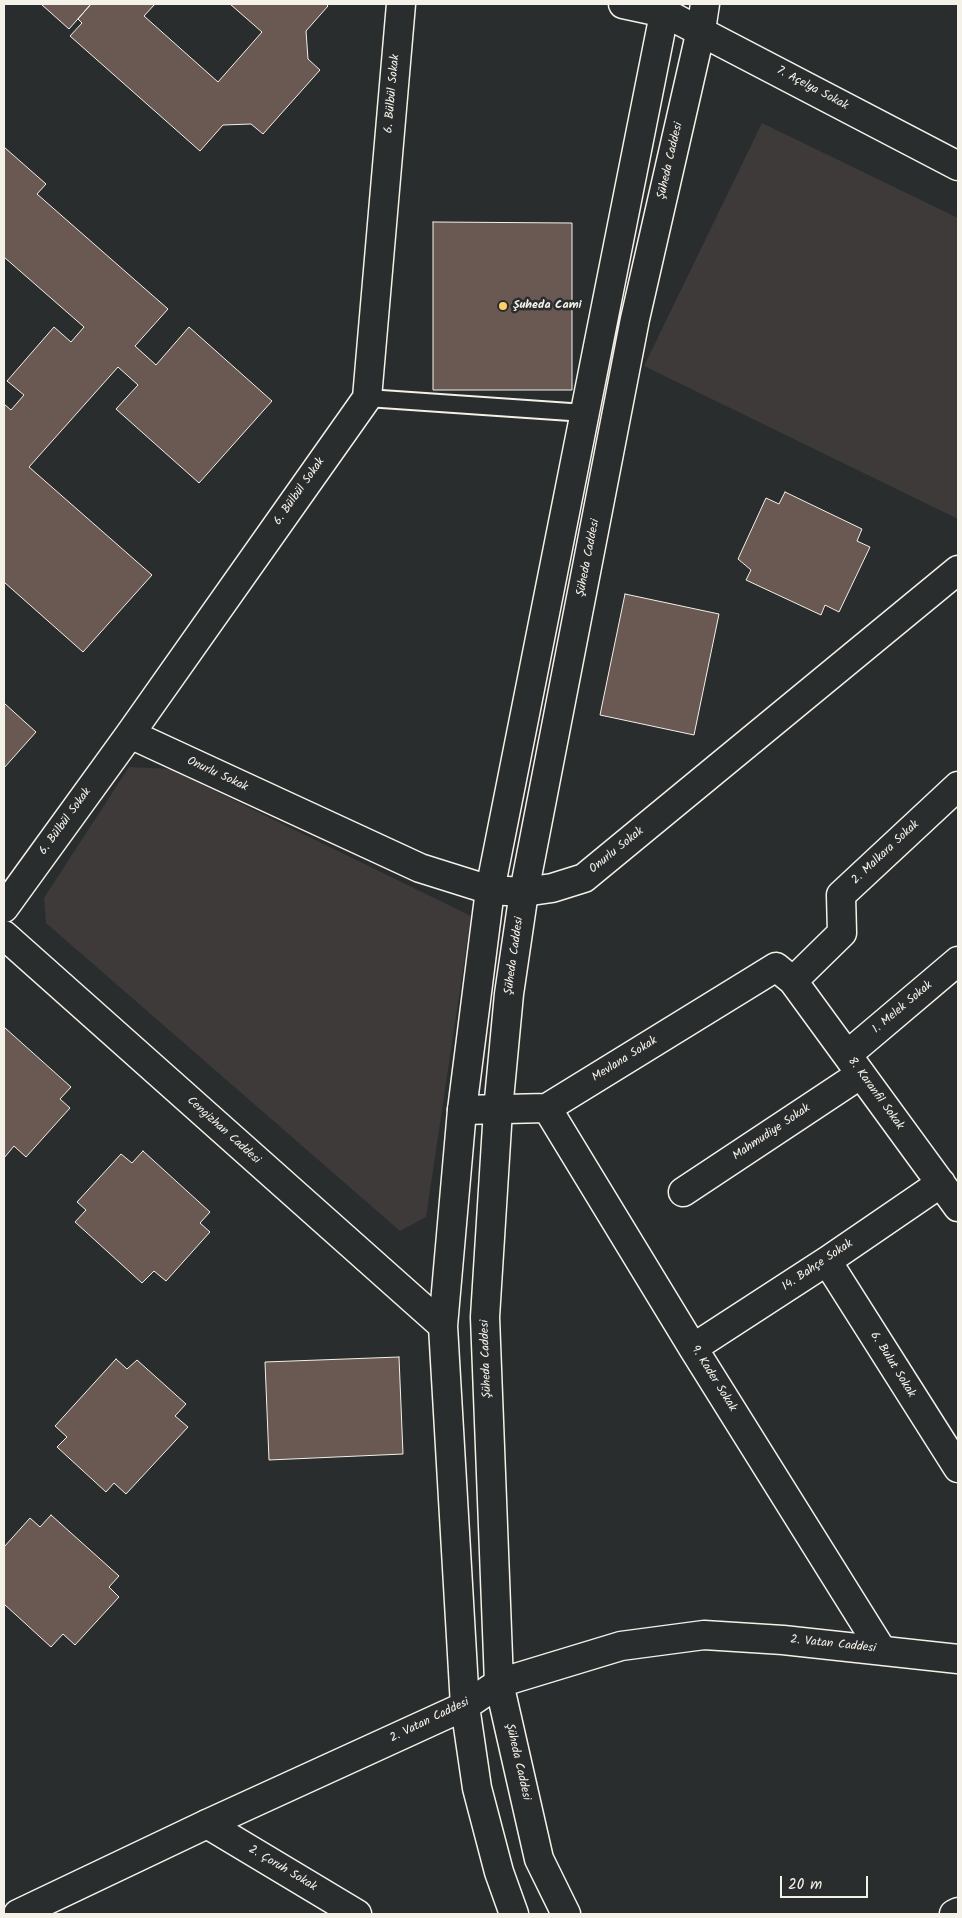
<!DOCTYPE html>
<html>
<head>
<meta charset="utf-8">
<style>
  body { margin:0 }
  #map { position:relative; width:962px; height:1918px; overflow:hidden; background:#2a2d2e; font-family:Kalam,sans-serif }
  canvas { display:block }
  .frame { position:absolute; inset:0; border:5px solid #f4f1e8; pointer-events:none }
  .scale { position:absolute; left:780px; top:1876px; width:88px; height:22px; box-sizing:border-box; border:2px solid #f4f1e8; border-top:0; padding-left:6px; font-size:15px; line-height:18px; white-space:nowrap; color:#f4f1e8; -webkit-text-stroke:4px #2a2d2e; paint-order:stroke }
</style>
</head>
<body>
<div id="map">
<canvas width="962" height="1918"></canvas>
<div class="frame"></div>
<div class="scale">20 m</div>
</div>
<script>
const ctx = document.querySelector('canvas').getContext('2d');
ctx.lineJoin = 'round';
function fill(path, color) {
  ctx.fillStyle = color;
  ctx.fill(path, 'evenodd');
}
function poly(rows) {
  const path = new Path2D();
  for (const r of rows) {
    path.moveTo(r[0], r[1]);
    for (let i = 2; i < r.length; i += 2) path.lineTo(r[i], r[i + 1]);
  }
  return path;
}
function stroke(path, color, width, dash) {
  ctx.strokeStyle = color;
  ctx.lineWidth = width;
  ctx.lineCap = dash ? 'butt' : 'round';
  ctx.setLineDash(dash || []);
  ctx.stroke(path);
}
function write(font, color, halo, rows, align = 'center') {
  ctx.font = font + ' Kalam,sans-serif';
  ctx.lineWidth = 5;
  ctx.setLineDash([]);
  ctx.textBaseline = 'middle';
  ctx.strokeStyle = halo;
  ctx.fillStyle = color;
  for (const [text, x, y, turn = 0] of rows) {
    ctx.save();
    ctx.translate(x, y);
    ctx.rotate((+turn || 0) * Math.PI / 180);
    ctx.textAlign = isNaN(turn) ? turn : align;
    if (halo) ctx.strokeText(text, 0, 0);
    ctx.fillText(text, 0, 0);
    ctx.restore();
  }
}
const built = poly([
  [762,123,958,218,958,519,644,366],
  [129,767,170,769,471,916,426,1217,400,1231,46,923,44,898]
]);
const building = poly([
  [41,4,91,4,69,29,41,4],
  [91,4,155,4,144,16,218,82,262,32,230,4,326,4,328,6,306,31,308,59,320,70,263,134,251,124,223,125,200,151,70,36,82,23,78,19,91,4],
  [4,147,46,184,37,194,168,309,135,346,156,365,189,327,272,401,199,483,116,409,138,385,118,367,29,467,152,575,83,652,4,582,4,404,11,410,24,395,7,381,54,327,71,342,84,327,4,257,4,147],
  [433,222,572,223,572,390,433,390,433,222],
  [785,492,862,529,857,541,870,547,839,612,825,605,821,615,746,580,751,570,738,559,766,498,779,504,785,492],
  [625,594,719,614,694,735,600,715,625,594],
  [4,703,36,732,4,768,4,703],
  [4,1027,71,1087,60,1099,70,1108,26,1157,14,1146,4,1158,4,1027],
  [143,1151,210,1212,200,1223,210,1232,166,1281,154,1271,142,1283,75,1222,86,1210,77,1202,121,1154,132,1163,143,1151],
  [399,1357,403,1454,269,1460,265,1362,399,1357],
  [116,1359,127,1369,137,1360,186,1404,175,1416,188,1427,126,1494,114,1483,106,1492,57,1447,67,1437,55,1426,116,1359],
  [51,1515,119,1576,109,1587,119,1597,75,1645,63,1634,51,1647,4,1604,4,1547,30,1518,40,1527,51,1515]
]);
const service = poly([
  [367,398,585,413]
]);
const minor = poly([
  [623,4,665,13,958,166],
  [130,734,420,868,490,890,524,892,552,888,584,878,958,570],
  [958,786,841,895,842,933,793,981,958,1207],
  [4,908,130,734,367,398,401,4],
  [847,1055,958,961],
  [547,1108,693,1348,881,1649],
  [462,1110,547,1108,776,967,793,981],
  [683,1192,861,1074],
  [827,1261,958,1468],
  [693,1348,827,1261,941,1183],
  [207,1824,357,1914]
]);
const secondary = poly([
  [4,935,443,1326],
  [18,1914,207,1824,465,1706,499,1683,621,1646,704,1635,783,1640,958,1659],
  [514,1914,499,1872,477,1788,465,1706,443,1326,462,1110,490,890,666,4],
  [566,1914,539,1859,499,1683,485,1317,498,1110,509,994,524,892,635,319,701,30,705,4],
  [954,1914,958,1912]
]);
const markers = [
  [503,306,5,"#ffd166"]
];
const streetNames = [
  ["7. Açelya Sokak",812,89,28],
  ["6. Bülbül Sokak",393,94,-85],
  ["Şüheda Caddesi",671,161,-77],
  ["6. Bülbül Sokak",300,492,-55],
  ["Şüheda Caddesi",589,558,-79],
  ["Onurlu Sokak",217,775,25],
  ["6. Bülbül Sokak",66,822,-54],
  ["Onurlu Sokak",617,851,-39],
  ["2. Malkara Sokak",886,853,-43],
  ["Şüheda Caddesi",515,956,-82],
  ["1. Melek Sokak",903,1008,-40],
  ["Mevlana Sokak",625,1060,-32],
  ["8. Karanfil Sokak",875,1094,54],
  ["Cengizhan Caddesi",223,1131,42],
  ["Mahmudiye Sokak",772,1133,-34],
  ["14. Bahçe Sokak",818,1266,-34],
  ["Şüheda Caddesi",487,1359,-92],
  ["6. Bulut Sokak",892,1365,58],
  ["9. Kader Sokak",713,1379,58],
  ["2. Vatan Caddesi",833,1645,6],
  ["2. Vatan Caddesi",430,1721,-26],
  ["Şüheda Caddesi",517,1762,77],
  ["2. Çoruh Sokak",282,1869,31]
];
const poiNames = [
  ["Şuheda Cami",513,306]
];
fill(built, '#3d3a39');
fill(building, '#6a5852');
stroke(building, '#f4f1e8', 1);
stroke(service, '#f4f1e8', 20);
stroke(minor, '#f4f1e8', 31);
stroke(secondary, '#f4f1e8', 31);
stroke(service, '#2a2d2e', 16);
stroke(minor, '#2a2d2e', 28);
stroke(secondary, '#2a2d2e', 28);
for (const [x, y, r, color] of markers) {
  const dot = new Path2D();
  dot.arc(x, y, r, 0, 2 * Math.PI);
  ctx.fillStyle = color;
  ctx.fill(dot);
  stroke(dot, '#2a2d2e', 2);
}
write('12px', '#f4f1e8', '#2a2d2e', streetNames);
write('bold 12px', '#f4f1e8', '#2a2d2e', poiNames, 'left');
</script>
</body>
</html>
